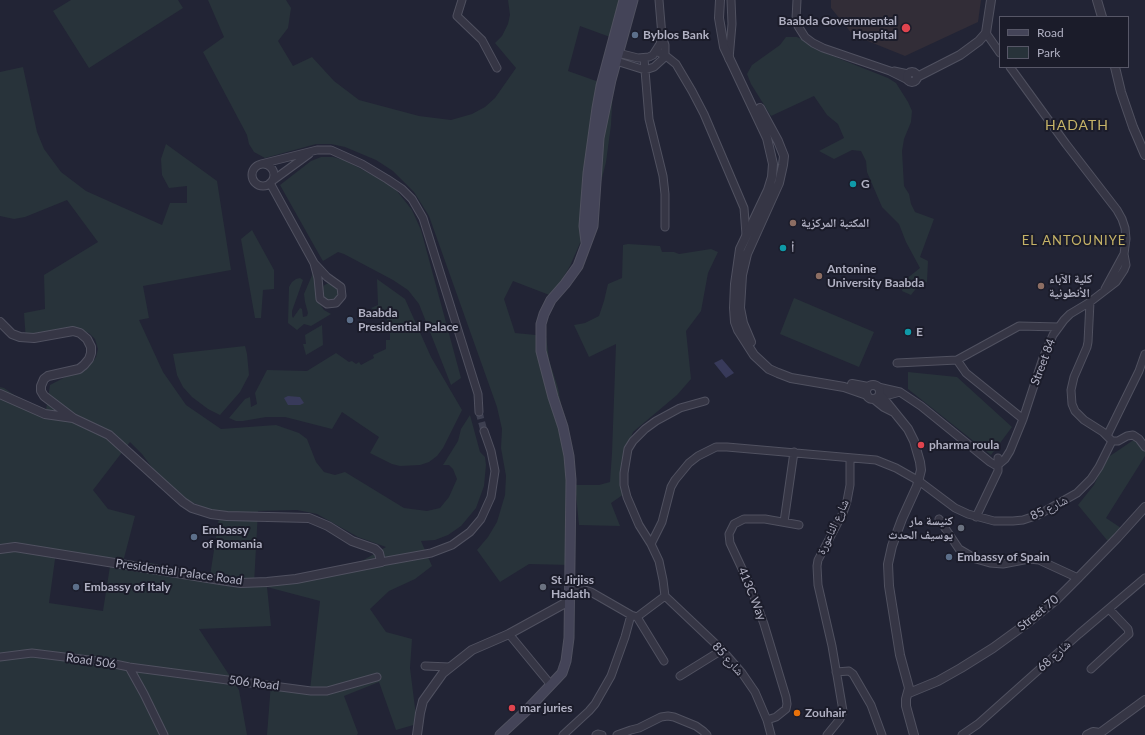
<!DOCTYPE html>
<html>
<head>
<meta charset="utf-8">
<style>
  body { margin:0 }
  #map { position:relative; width:1145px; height:735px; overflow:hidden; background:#222435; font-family:Lato,sans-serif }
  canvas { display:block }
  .legend { position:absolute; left:999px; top:16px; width:130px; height:52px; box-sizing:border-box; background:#1b1c2a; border:1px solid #575767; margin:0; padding:5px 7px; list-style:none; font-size:12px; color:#b0b0c2 }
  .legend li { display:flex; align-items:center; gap:8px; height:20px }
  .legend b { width:20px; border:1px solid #575767 }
</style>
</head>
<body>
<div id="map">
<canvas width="1145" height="735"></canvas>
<ul class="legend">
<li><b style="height:5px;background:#444458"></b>Road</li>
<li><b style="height:11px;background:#28333a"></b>Park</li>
</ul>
</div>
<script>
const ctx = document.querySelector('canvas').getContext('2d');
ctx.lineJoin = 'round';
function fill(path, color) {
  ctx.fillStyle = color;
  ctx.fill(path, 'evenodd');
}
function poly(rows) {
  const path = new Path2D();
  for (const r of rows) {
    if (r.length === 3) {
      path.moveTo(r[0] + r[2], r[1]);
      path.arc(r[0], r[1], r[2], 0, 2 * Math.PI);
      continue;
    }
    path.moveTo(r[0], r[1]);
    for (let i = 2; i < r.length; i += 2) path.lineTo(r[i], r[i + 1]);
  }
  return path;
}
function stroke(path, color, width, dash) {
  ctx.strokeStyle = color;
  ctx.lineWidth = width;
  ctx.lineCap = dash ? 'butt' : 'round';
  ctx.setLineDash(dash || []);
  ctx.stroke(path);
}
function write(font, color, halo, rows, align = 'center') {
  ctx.font = font + ' Lato,"Noto Naskh Arabic",sans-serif';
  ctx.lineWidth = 4;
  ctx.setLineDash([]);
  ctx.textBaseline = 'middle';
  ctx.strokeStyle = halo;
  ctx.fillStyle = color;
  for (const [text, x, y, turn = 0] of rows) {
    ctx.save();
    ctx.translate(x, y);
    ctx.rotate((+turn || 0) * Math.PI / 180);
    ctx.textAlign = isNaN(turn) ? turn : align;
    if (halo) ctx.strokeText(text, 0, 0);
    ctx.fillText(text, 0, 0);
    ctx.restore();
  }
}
const medical = poly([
  [831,0,981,0,978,22,905,56,853,35,831,8]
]);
const green = poly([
  [71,0,178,0,183,8,89,68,53,11],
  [208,0,286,0,291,8,288,28,278,41,293,66,312,57,334,81,359,100,419,116,451,120,472,114,485,107,495,98,516,68,495,43,502,36,508,24,510,15,508,0,633,0,621,41,580,26,568,71,613,87,611,125,606,162,597,198,584,234,570,266,552,296,513,281,504,299,515,333,546,336,549,360,558,388,563,415,571,565,529,564,500,582,477,550,488,537,497,522,505,495,506,476,501,448,502,429,497,407,429,216,414,192,393,171,376,160,345,147,331,144,316,144,265,158,254,152,249,144,247,135,203,52,224,37],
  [786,37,797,37,807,42,815,49,888,78,896,83,908,102,912,111,911,122,904,139,902,151,904,186,909,194,911,204,915,212,934,219,920,257,928,261,927,282,918,286,911,295,902,291,905,280,920,268,906,242,899,224,882,207,867,172,866,161,861,151,852,150,834,159,819,151,844,138,838,124,827,115,814,96,771,116,751,84,747,74,752,65,780,45],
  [23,67,37,132,44,149,61,172,86,191,162,225,170,203,187,203,187,186,169,188,162,175,161,159,166,144,217,181,231,270,143,286,149,318,139,320,163,372,186,405,221,429,276,425,299,433,307,439,316,462,324,472,335,475,345,472,404,508,427,511,440,508,449,497,457,479,453,469,449,465,443,465,458,441,461,429,470,415,480,452,485,457,486,465,484,486,476,508,461,526,448,535,435,540,421,541,432,566,415,579,389,591,370,609,386,632,412,639,410,668,417,724,396,730,379,682,344,696,358,733,357,735,267,735,271,683,310,690,320,601,267,587,271,626,199,629,239,690,247,735,0,735,0,387,4,388,45,416,50,385,92,363,96,357,98,349,95,339,89,333,82,331,71,332,43,341,26,341,24,313,45,309,44,275,98,242,67,200,25,217,14,219,0,216,0,72],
  [130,442,142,454,156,473,189,501,210,510,220,511,210,576,151,563,123,562,135,516,108,509,93,490],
  [297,510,317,514,358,537,386,547,355,565,254,584,258,511],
  [56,552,111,560,103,611,49,603],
  [321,157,333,157,344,160,384,181,397,191,412,210,421,230,461,378,451,385,419,304,408,290,393,280,344,254,338,252,323,261,320,256,280,185,311,161],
  [252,230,274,270,274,289,263,290,261,318,255,318,241,239],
  [628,244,660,246,662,252,674,252,679,254,711,249,718,252,708,273,701,311,686,331,691,379,677,395,633,432,623,458,622,472,620,479,624,494,611,503,620,526,579,525,575,485,599,485,610,482,612,453,616,344,589,357,574,325,585,323,599,316,604,301,608,284,622,278,623,245],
  [313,273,317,286,315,293,317,300,324,310,331,314,311,326,304,324,297,330,288,323,289,287,292,282,296,279,300,278,303,280,292,311,292,316,293,318,300,308,302,309,303,317,307,316,308,313,305,302,304,294],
  [377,279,405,299,431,357,462,410,443,448,437,456,429,462,420,465,400,466,392,464,370,453,379,437,342,412,332,429,285,417,266,417,243,421,236,421,229,418,245,399,250,397,251,407,257,404,255,393,267,370,307,371,336,353,349,362,352,361,356,364,359,362,361,365,374,358,373,355,386,349,386,340,390,340,390,323,387,323,387,319,371,308,378,305],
  [330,292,9],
  [794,298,874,332,859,367,780,334],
  [322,325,323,345,306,355,303,344,306,344,305,335],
  [245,346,247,354,249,375,240,392,220,415,208,409,192,397,183,387,177,375,173,354],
  [908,372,957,377,1012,427,991,455,908,389],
  [1135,439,1145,448,1145,456,1106,518,1124,530,1111,545,1078,505,1094,485,1107,458]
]);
const water = poly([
  [722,359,734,373,726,378,714,363],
  [288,396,300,397,304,403,300,405,288,405,284,398]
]);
const minorTunnel = poly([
  [479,412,484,431]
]);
const minor = poly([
  [462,0,457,16,482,40,497,68],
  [797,0,796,19,798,26,805,37,813,43,823,48,890,71,908,80],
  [986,33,1000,53],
  [656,51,666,56,676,64,692,91,704,114,744,208,746,235],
  [614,52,638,58,649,57,653,55,660,44,662,36,659,0],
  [644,58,649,119,663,176,665,194,665,227],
  [729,59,732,24,731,0],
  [613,60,645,70,654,67,665,57,665,45,662,36],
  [894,71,908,74],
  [261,164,317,150,331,150,362,164,387,179,402,189,412,199,423,218,478,394,479,412],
  [263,175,11],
  [272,181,309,154],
  [270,183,314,263],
  [314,263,327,277,341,287,342,296,336,303,327,304,320,299,318,278,314,263],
  [1105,289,1124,254],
  [1090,302,1088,342,1087,347,1074,377,1071,390,1072,404,1075,411,1084,420,1103,432,1112,441],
  [957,360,966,373,1023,419],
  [897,363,957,360,1019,326,1059,327],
  [878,387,900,392,921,406,990,462,995,465,999,464,1005,459,1010,451,1023,419,1043,358,1053,335,1064,320,1070,314,1090,302,1116,282,1124,270,1126,265,1124,254,1126,239,1125,228,1122,219,1117,210,1066,144,1010,67],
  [880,394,889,395,900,392],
  [1107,436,1139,371,1145,354],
  [976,517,998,471,998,458],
  [939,519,959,549,976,559,990,563,1003,564,1029,559,1039,560,1078,578],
  [784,522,794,452],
  [651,544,639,525,627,497,624,485,624,473,628,449,633,441,645,429,656,421,680,408,705,401],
  [381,562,431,553,452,545,470,532,481,519,491,497,495,471,491,451,484,431],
  [569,586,579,588,591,592,631,615,637,617,665,596],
  [665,596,663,580,659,561,651,544,662,522,671,487,675,480,689,463,698,456,716,447,727,447,876,460,896,468,919,481,955,508,968,514,994,521,1013,521,1023,520,1038,515,1077,493,1091,479,1099,467,1112,441,1118,441,1127,436,1133,435,1139,439,1145,447],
  [665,596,722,650,742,673,755,692,767,720,771,735],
  [637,617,664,661],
  [509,634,551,685],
  [0,657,32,653,105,662,129,667,311,691,327,691,377,677],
  [425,666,450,667],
  [129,667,144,694,164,735],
  [1091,669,1129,634,1128,629,1109,609],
  [836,672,849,671,853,674,871,705,882,735],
  [680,676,722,650],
  [767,720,776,717,786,709,787,704,786,697,764,624,751,588,730,543,729,534,734,524,744,519,765,519,799,525],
  [563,735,589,711,595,704,611,676,625,637,631,615],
  [596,735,598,734,602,735],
  [617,735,631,730,639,728,661,717,668,716,674,717,696,726,703,731,707,735],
  [827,735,840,719,843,711,832,646,818,585,817,566,818,560,843,513,847,501,850,485,850,458],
  [962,735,978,724,1079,634,1145,578]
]);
const tertiary = poly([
  [720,0,719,18,724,47,767,138,773,164,772,177,768,190,740,249,735,284,734,308,735,322,738,330,754,355,769,369,778,373,791,378,844,387,867,395],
  [1097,0,1102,17],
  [1115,67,1121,92,1133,127,1145,155],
  [912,77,5],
  [917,77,960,55,979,41,986,33,991,0],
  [0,322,12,334,20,337,34,338,73,331,80,333,87,339,91,347,91,353,89,359,84,365,79,369,48,376,44,379,41,386,41,391,44,396,73,418],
  [751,342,743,323,740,308,742,275,747,254,779,183,783,165,784,156,778,141,760,108],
  [852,384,868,387],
  [873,392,7],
  [0,394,45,414,73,418,109,435,183,502,192,508,211,514,227,516,309,518,328,526,352,541,375,549,379,553,381,562,296,579,267,582,241,583,220,580,15,547,0,549],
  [880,395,887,403,908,429,914,441,920,462,921,470,917,486,902,519,892,546,888,564,889,586,900,655,909,688,906,699,906,706,914,735],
  [874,399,884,407,894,412],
  [909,693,938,681,961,668,993,648,1026,624,1057,599,1078,578,1117,538,1145,507],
  [417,735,420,713,423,701,443,673,472,650,509,634,569,601],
  [1087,735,1093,732,1100,733,1145,700]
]);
const secondary = poly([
  [586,242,584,226,588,173,597,108,601,86,624,0],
  [500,735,526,711,562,673,566,661,569,638,571,480,569,456,563,427,553,397,541,351,541,324,544,314,551,300,565,284,578,266,593,226,599,138,611,80,633,0]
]);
const markers = [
  [906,28,5,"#e0444e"],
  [635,35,4,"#5c6f8a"],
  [853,184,4,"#0f9aa8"],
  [793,223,4,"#8d6e63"],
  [783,248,4,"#0f9aa8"],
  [819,276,4,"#8d6e63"],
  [1041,286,4,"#8d6e63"],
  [350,320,4,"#5c6f8a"],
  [908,332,4,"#0f9aa8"],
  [921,445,4,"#e0444e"],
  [961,528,4,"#6b7280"],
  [194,537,4,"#5c6f8a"],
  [949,557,4,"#5c6f8a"],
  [76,587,4,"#5c6f8a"],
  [543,587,4,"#6b7280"],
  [512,708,4,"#e0444e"],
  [797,713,4,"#e8710a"]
];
const poiNames = [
  ["Baabda Governmental",897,21,"right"],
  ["Hospital",897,35,"right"],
  ["Byblos Bank",643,35],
  ["G",861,184],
  ["المكتبة المركزية",801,223],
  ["أ",791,248],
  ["Antonine",827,269],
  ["University Baabda",827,283],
  ["كلية الآباء",1049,279],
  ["الأنطونية",1049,293],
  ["Baabda",358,313],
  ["Presidential Palace",358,327],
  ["E",916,332],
  ["pharma roula",929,445],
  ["كنيسة مار",953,521,"right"],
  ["يوسيف الحدث",953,535,"right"],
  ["Embassy",202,530],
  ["of Romania",202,544],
  ["Embassy of Spain",957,557],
  ["St Jirjiss",551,580],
  ["Hadath",551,594],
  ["Embassy of Italy",84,587],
  ["mar juries",520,708],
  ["Zouhair",805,713]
];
const streetNames = [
  ["Street 84",1043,362,-69],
  ["شارع 85",1049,508,-26],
  ["شارع الناعورة",833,527,-65],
  ["Presidential Palace Road",179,572,8],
  ["413C Way",752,594,68],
  ["Street 70",1038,613,-39],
  ["شارع 68",1054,656,-42],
  ["شارع 85",728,659,48],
  ["Road 506",91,661,8],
  ["506 Road",254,683,7]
];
const neighbourhoodNames = [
  ["EL ANTOUNIYE",1074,241]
];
const quarterNames = [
  ["HADATH",1077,125]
];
fill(medical, '#322d37');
fill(green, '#28333a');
fill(water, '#383a5a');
stroke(minorTunnel, '#3e4051', 7, [7, 3.5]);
stroke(minor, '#505160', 9);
stroke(tertiary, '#505160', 10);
stroke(secondary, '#505160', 11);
stroke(minor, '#363645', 7);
stroke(tertiary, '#363645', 8);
stroke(secondary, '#444458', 9);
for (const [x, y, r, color] of markers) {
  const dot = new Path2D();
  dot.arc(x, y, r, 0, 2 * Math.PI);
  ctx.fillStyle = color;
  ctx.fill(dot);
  stroke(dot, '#1b1c2a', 1.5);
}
write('bold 12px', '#b0b0c2', '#1b1c2a', poiNames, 'left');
write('12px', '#b0b0c2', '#1b1c2a', streetNames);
ctx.letterSpacing = '1px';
write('13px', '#c6b367', '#1b1c2a', neighbourhoodNames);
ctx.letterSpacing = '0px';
ctx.letterSpacing = '1px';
write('14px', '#c6b367', '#1b1c2a', quarterNames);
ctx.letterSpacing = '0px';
</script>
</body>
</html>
